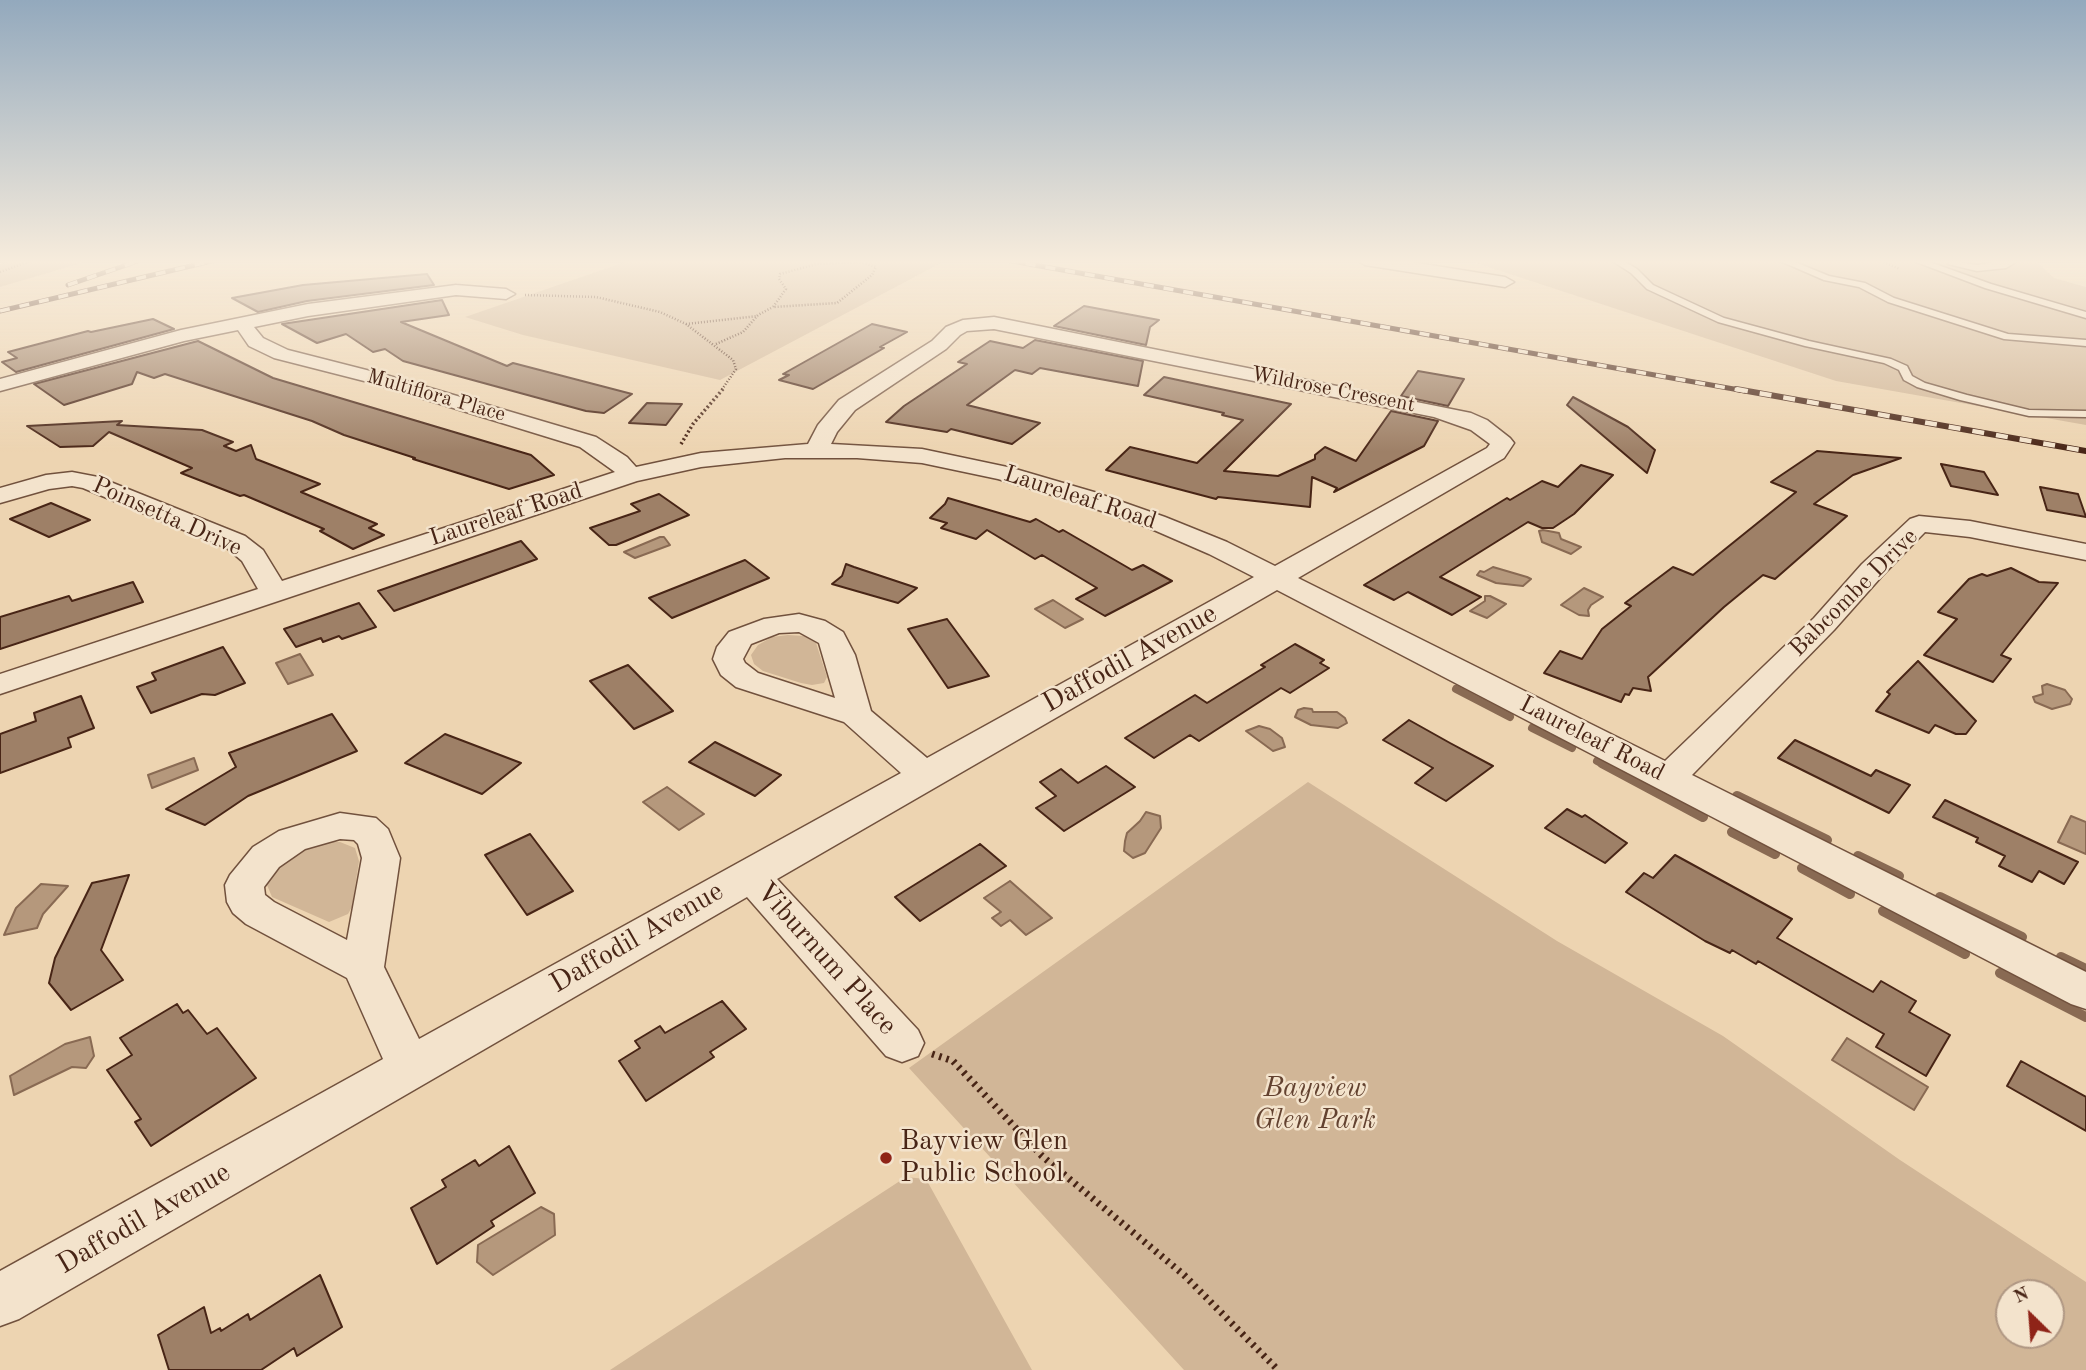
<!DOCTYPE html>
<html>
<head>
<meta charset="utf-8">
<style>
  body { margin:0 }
  #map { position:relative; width:2086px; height:1370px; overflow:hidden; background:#edd4b1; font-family:"Old Standard TT",serif }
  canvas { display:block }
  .north { position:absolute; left:1995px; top:1279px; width:70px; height:70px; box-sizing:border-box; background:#f3e3cc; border:2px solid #af9783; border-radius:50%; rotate:335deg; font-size:19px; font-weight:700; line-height:28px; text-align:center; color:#482516 }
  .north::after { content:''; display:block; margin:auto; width:24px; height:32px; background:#8f2418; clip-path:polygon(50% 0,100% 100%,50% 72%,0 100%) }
</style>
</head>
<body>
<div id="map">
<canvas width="2086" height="1370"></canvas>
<div class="north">N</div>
</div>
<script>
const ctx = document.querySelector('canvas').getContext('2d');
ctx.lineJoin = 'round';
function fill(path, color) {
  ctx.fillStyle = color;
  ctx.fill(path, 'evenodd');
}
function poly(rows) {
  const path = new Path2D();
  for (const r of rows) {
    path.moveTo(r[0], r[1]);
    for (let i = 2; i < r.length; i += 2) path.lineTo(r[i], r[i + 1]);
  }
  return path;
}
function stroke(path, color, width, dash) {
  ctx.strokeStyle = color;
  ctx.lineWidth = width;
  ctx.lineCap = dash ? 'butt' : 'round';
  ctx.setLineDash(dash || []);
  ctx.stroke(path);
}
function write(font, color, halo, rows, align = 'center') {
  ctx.font = font + ' "Old Standard TT",serif';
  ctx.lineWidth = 5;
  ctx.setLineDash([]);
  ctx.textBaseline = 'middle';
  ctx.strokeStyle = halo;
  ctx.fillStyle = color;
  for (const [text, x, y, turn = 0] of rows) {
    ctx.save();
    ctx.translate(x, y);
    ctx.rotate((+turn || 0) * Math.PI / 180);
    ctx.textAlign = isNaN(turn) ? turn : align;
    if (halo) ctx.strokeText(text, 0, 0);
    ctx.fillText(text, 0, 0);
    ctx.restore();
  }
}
const green = poly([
  [16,260,25,261,92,260,0,287,0,264],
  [631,260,923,260,941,263,720,380,523,335,465,317],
  [1467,260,2035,260,2054,278,2086,287,2086,425,1836,381],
  [788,635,804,636,816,643,827,677,824,683,812,685,801,683,763,671,754,664,751,655,758,645,772,637],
  [1308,782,1557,941,1723,1036,1900,1160,2086,1282,2086,1370,1184,1370,909,1068],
  [2009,1293,2051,1293,2051,1335,2009,1335],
  [328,842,340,842,355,848,359,861,352,907,348,914,329,922,272,897,267,885,275,868,301,849],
  [906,1177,926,1179,1032,1370,610,1370]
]);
const water = poly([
  [1543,530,1559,533,1561,539,1581,547,1571,554,1542,542,1539,531,1543,530],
  [660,537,664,537,670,545,635,558,624,552,660,537],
  [1493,567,1527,577,1531,579,1523,586,1496,583,1477,575,1480,571,1484,572,1493,567],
  [1584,588,1603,597,1591,605,1588,610,1589,616,1579,615,1561,605,1584,588],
  [1485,596,1490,596,1506,604,1487,618,1470,611,1485,601,1485,596],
  [1053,600,1083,619,1065,628,1035,609,1053,600],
  [300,654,313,675,288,684,276,663,300,654],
  [2047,684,2065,690,2072,699,2070,704,2052,709,2035,702,2033,697,2043,694,2042,686,2047,684],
  [1304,708,1312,709,1313,712,1337,712,1345,718,1347,723,1338,728,1311,725,1295,717,1298,710,1304,708],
  [1259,726,1270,729,1282,738,1285,747,1273,751,1246,731,1259,726],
  [194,758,198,770,152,788,148,775,194,758],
  [667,787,704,814,679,830,643,802,667,787],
  [1146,812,1160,816,1161,828,1145,853,1133,858,1124,851,1125,841,1127,833,1140,821,1146,812],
  [2071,816,2086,822,2086,854,2058,842,2071,816],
  [1010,881,1052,918,1026,935,1010,920,1001,926,992,918,1001,912,984,898,1010,881],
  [41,884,68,886,43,914,37,928,4,935,16,908,41,884],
  [90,1037,94,1056,86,1068,72,1067,14,1095,10,1076,65,1044,90,1037],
  [1847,1038,1928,1087,1914,1110,1832,1060,1847,1038],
  [541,1207,554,1214,555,1235,493,1275,477,1262,478,1245,541,1207]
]);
const streamFar1 = poly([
  [1456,689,1510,717],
  [1532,728,1572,748],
  [1597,761,1605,765]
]);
const stream = poly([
  [1602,763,1703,817],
  [1737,796,1827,840],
  [1732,832,1775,854],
  [1858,856,1899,876],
  [1802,868,1850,894],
  [1940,897,2022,937],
  [1883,911,1965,954],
  [2061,957,2086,969],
  [2000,973,2086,1017]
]);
const building = poly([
  [427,274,434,285,307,301,258,312,232,298,303,285,427,274],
  [442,300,449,315,401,322,507,366,513,363,632,394,604,413,586,411,403,361,385,349,373,352,346,334,317,343,282,324,442,300],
  [1084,306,1159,320,1150,327,1146,345,1054,326,1084,306],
  [153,319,174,329,16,372,2,362,17,358,8,352,88,331,91,332,153,319],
  [872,324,907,332,880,347,884,348,813,389,779,380,789,375,783,374,872,324],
  [1035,340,1143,361,1138,386,1040,368,1032,374,1015,370,967,405,1040,423,1012,444,951,429,947,432,886,422,904,406,967,364,958,362,990,341,1023,348,1035,340],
  [198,341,273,378,531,455,554,475,509,489,413,459,415,458,344,435,312,421,165,374,154,378,137,372,132,384,64,405,34,384,198,341],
  [1418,371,1464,379,1448,406,1401,396,1418,371],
  [1164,377,1291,404,1224,471,1278,476,1315,459,1315,455,1325,447,1356,461,1391,411,1438,421,1424,446,1334,492,1337,488,1312,477,1310,507,1218,497,1216,499,1106,470,1130,447,1197,463,1243,420,1222,415,1224,413,1144,395,1164,377],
  [1573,397,1628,427,1655,450,1647,473,1567,405,1573,397],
  [647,403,682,404,666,425,629,423,647,403],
  [122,421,117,425,202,430,233,442,224,446,236,451,251,445,256,459,320,484,301,492,377,524,369,528,384,535,353,549,320,531,324,529,244,495,240,496,181,473,192,468,109,432,93,446,60,447,27,426,122,421],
  [1817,451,1901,458,1853,475,1814,504,1847,516,1775,579,1763,575,1724,607,1648,677,1651,691,1633,688,1629,695,1625,694,1621,702,1544,673,1560,651,1582,659,1602,629,1631,606,1625,603,1673,567,1693,575,1796,492,1771,482,1817,451],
  [1941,464,1984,472,1998,495,1951,486,1941,464],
  [1581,465,1613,475,1574,514,1553,528,1542,528,1528,522,1440,577,1481,597,1452,615,1408,592,1394,600,1364,585,1507,498,1510,500,1542,481,1558,487,1581,465],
  [2040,487,2078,494,2086,517,2047,510,2040,487],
  [659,494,689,515,616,545,609,545,590,528,640,511,631,504,659,494],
  [948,498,1030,522,1036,519,1059,532,1063,530,1132,570,1143,565,1172,581,1105,616,1076,599,1097,588,1042,555,1035,559,987,530,976,539,941,528,947,523,930,518,945,504,948,498],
  [51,503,90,520,49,537,10,519,51,503],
  [521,541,537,559,394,611,378,591,521,541],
  [745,560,769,578,672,618,649,598,745,560],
  [846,564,854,567,917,588,898,603,832,584,842,576,846,564],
  [2011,568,2039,582,2058,583,2001,655,2011,659,1993,682,1924,655,1957,619,1938,612,1969,579,1982,574,1987,576,2011,568],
  [133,582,143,602,0,649,0,617,69,596,72,601,133,582],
  [359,603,376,627,342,639,339,636,323,642,321,638,296,647,284,629,359,603],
  [947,619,989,676,948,688,908,629,947,619],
  [1295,644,1324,660,1320,663,1329,668,1290,693,1281,688,1199,741,1190,735,1154,758,1125,738,1195,695,1207,703,1265,667,1261,665,1295,644],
  [223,647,245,683,215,695,202,694,151,713,137,687,156,680,152,673,223,647],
  [1918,661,1976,721,1966,734,1956,734,1935,725,1929,733,1876,711,1890,694,1887,692,1918,661],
  [628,665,673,711,634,729,590,681,628,665],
  [81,696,94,728,68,738,71,747,0,773,0,734,36,721,34,713,81,696],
  [332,714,357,751,248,796,205,825,166,809,236,767,229,753,332,714],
  [1409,720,1450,743,1493,766,1446,801,1415,783,1433,768,1383,740,1409,720],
  [445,734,521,763,482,794,405,763,445,734],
  [1795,740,1871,776,1876,770,1910,785,1889,813,1778,758,1795,740],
  [715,742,781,775,755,796,689,762,715,742],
  [1106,766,1135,787,1064,831,1036,808,1056,796,1040,782,1061,769,1078,783,1106,766],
  [1945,800,2078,862,2064,884,2039,871,2032,882,1999,866,2005,856,1976,842,1978,838,1933,817,1945,800],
  [1567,809,1582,817,1585,815,1627,843,1605,863,1545,828,1567,809],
  [530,834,573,891,527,915,485,855,530,834],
  [980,844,1006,866,920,921,895,897,980,844],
  [1675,855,1792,919,1777,938,1873,992,1881,981,1916,1001,1909,1012,1950,1035,1926,1076,1876,1047,1884,1034,1758,961,1756,964,1732,950,1730,953,1705,941,1626,892,1644,873,1653,878,1675,855],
  [129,875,101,950,123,980,71,1010,49,983,55,958,92,883,129,875],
  [722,1001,746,1029,710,1052,714,1057,646,1101,619,1061,640,1048,635,1041,660,1026,665,1033,722,1001],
  [177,1004,183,1013,188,1010,207,1034,217,1028,256,1078,151,1146,135,1122,141,1119,107,1070,132,1055,120,1038,177,1004],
  [2021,1061,2086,1097,2086,1131,2007,1086,2021,1061],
  [509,1146,535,1193,491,1221,494,1226,437,1264,411,1208,446,1187,442,1180,475,1160,479,1166,509,1146],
  [320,1275,342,1327,297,1356,294,1348,261,1370,169,1370,158,1335,204,1307,211,1333,220,1328,221,1331,248,1314,250,1320,320,1275]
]);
const pathFar2 = poly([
  [1878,260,1900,269],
  [860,262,876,267,872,275,837,303,773,307,786,289,779,279,780,274,817,264,860,262],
  [0,272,33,260],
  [525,295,596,297,660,312,686,324,733,360,736,369,721,391],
  [686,324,758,316],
  [716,344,743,332,758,315,773,307]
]);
const pathFar1 = poly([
  [681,444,693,424,723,389]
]);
const path = poly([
  [932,1054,953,1061,1042,1156,1184,1275,1278,1370]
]);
const lane = poly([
  [1611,260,1622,260,1637,269,1653,285,1724,318,1809,341,1891,359,1907,366,1912,376,1925,383,1967,395,2029,410,2086,411,2086,417,2029,416,1960,400,1917,387,1904,380,1899,370,1884,363,1805,346,1718,322,1647,289,1631,273,1611,260],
  [1778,260,1790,260,1829,276,1865,283,1894,298,2008,334,2086,340,2086,346,2004,339,1888,302,1859,287,1824,280,1778,260],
  [1911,260,1924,260,1991,284,2086,312,2086,318,1985,288,1911,260],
  [2008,260,2019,260,2006,268,1977,271,1948,264,1952,261,1977,265,2008,260]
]);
const street = poly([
  [1357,260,1399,260,1505,277,1514,282,1505,287,1365,265,1357,260],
  [456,285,506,289,515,294,506,299,456,295,308,316,254,327,263,338,288,350,386,375,596,437,627,457,636,467,701,453,808,444,818,425,839,400,932,341,946,327,963,320,994,317,1471,413,1487,420,1510,438,1514,443,1504,458,1298,578,1665,761,1814,618,1862,564,1910,519,1919,516,1970,521,2086,544,2086,560,1970,537,1925,532,1882,576,1834,630,1692,775,2086,972,2086,1009,2071,1004,1277,590,777,879,918,1030,924,1043,918,1056,902,1062,886,1056,747,897,19,1319,0,1326,0,1271,383,1059,347,978,246,924,233,913,227,902,225,885,230,875,253,847,279,831,340,813,376,818,388,829,400,858,384,967,419,1039,901,773,844,722,736,687,721,675,713,659,717,647,729,632,764,619,799,614,825,621,843,632,855,655,871,711,927,758,1254,577,1209,554,1147,527,1076,502,998,479,922,463,857,458,785,458,701,467,637,481,0,694,0,674,258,589,242,561,227,548,83,488,72,486,49,489,0,503,0,488,46,475,72,472,98,477,245,536,263,550,282,581,615,472,580,447,372,383,274,358,249,346,238,330,184,341,0,391,0,379,181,330,308,304,456,285],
  [994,329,1434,417,1471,430,1490,444,1487,448,1275,566,1227,542,1165,517,1094,492,1012,468,922,449,831,444,837,432,855,410,946,349,960,335,967,331,994,329],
  [799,632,819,643,835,698,758,673,745,663,743,659,751,644,779,633,799,632],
  [340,839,354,840,358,844,362,858,347,940,274,902,265,895,264,887,279,867,305,849,340,839]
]);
const railFar1 = poly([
  [1006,260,1745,391],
  [68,285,141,260],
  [0,311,216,260]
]);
const rail = poly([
  [1736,389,2086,451]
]);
const markers = [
  [886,1158,7,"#8f2418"]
];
const farStreetnames = [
  ["Wildrose Crescent",1333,390,11],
  ["Multiflora Place",436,396,16]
];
const streetNames = [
  ["Laureleaf Road",1080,498,18],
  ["Laureleaf Road",506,515,-18],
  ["Poinsetta Drive",167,517,24],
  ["Babcombe Drive",1854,593,-45],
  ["Laureleaf Road",1592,739,27]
];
const nearStreetnames = [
  ["Daffodil Avenue",1130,659,-29],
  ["Daffodil Avenue",637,938,-30],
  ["Viburnum Place",826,959,48],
  ["Daffodil Avenue",144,1219,-30]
];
const nearParknames = [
  ["Bayview",1315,1089],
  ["Glen Park",1315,1121]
];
const nearPoinames = [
  ["Bayview Glen",900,1142],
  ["Public School",900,1174]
];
fill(green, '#d1b697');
fill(water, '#b5987c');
stroke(water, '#896a53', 2);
stroke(streamFar1, '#896a53', 8);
stroke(stream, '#896a53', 10);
fill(building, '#9e8067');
stroke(building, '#482516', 2);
stroke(lane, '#71513d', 3);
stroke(street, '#71513d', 3);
stroke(pathFar2, '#482516', 2.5, [1, 2]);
stroke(pathFar1, '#482516', 3.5, [2, 2.5]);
stroke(path, '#482516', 7, [2.5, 5]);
fill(lane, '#f3e3cc');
fill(street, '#f3e3cc');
stroke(railFar1, '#482516', 5);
stroke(rail, '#482516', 6);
stroke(railFar1, '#f3e3cc', 3.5, [10]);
stroke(rail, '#f3e3cc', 4.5, [12]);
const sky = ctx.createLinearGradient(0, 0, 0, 452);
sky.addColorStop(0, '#93a9bd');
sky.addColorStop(0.58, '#f7ecdc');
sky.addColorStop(1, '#f7ecdc00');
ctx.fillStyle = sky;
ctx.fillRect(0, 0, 2086, 452);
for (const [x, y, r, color] of markers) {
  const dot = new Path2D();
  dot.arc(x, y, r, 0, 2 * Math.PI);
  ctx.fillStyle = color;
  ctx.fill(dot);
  stroke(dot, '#f3e3cc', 2.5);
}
write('21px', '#482516', '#f3e3cc', farStreetnames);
write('24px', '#482516', '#f3e3cc', streetNames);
write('28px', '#482516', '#f3e3cc', nearStreetnames);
write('italic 28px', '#634230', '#f3e3cc', nearParknames);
write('28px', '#482516', '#f3e3cc', nearPoinames, 'left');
</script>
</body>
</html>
